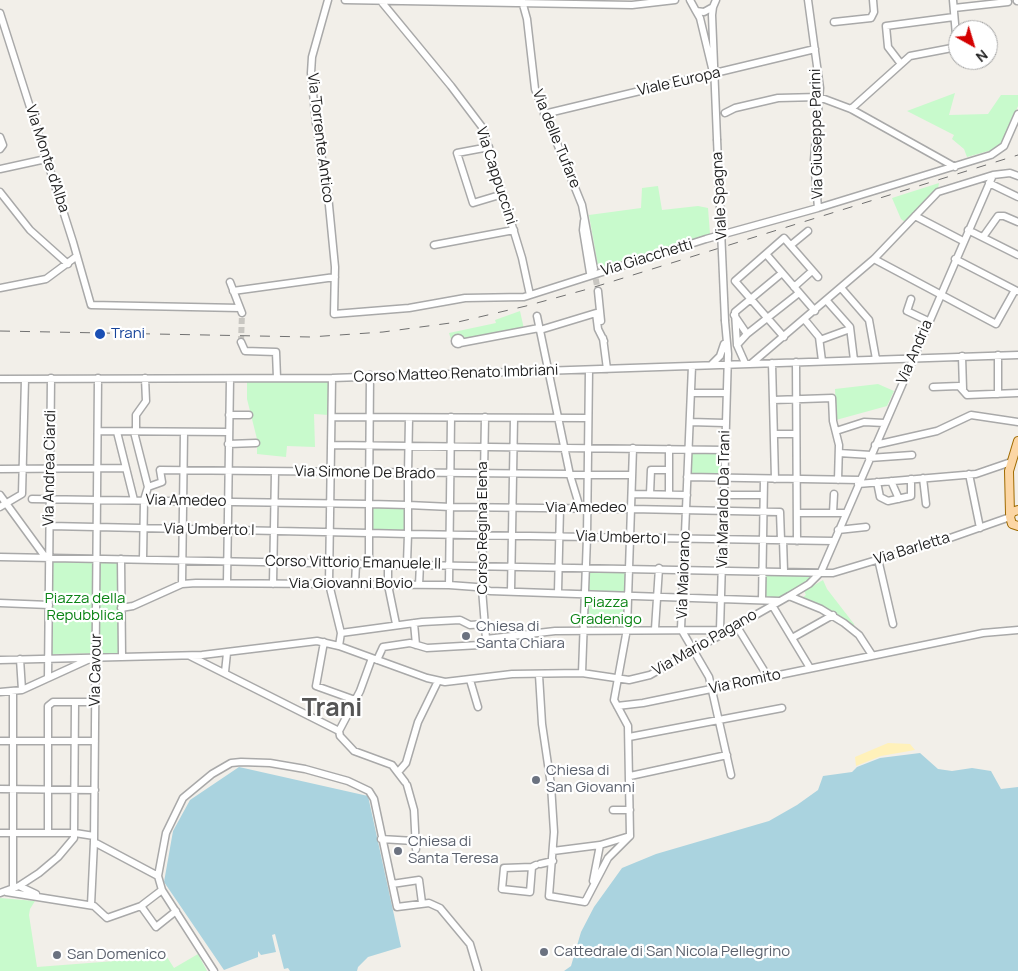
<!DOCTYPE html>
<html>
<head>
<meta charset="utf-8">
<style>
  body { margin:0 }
  #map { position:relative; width:1018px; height:971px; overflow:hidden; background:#f2efe9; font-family:Manrope,sans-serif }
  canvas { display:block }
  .north { position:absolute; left:948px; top:20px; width:50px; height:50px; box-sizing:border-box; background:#fff; border:1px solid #a7a7a7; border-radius:50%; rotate:141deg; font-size:14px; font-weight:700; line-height:20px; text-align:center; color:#222 }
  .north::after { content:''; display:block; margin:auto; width:18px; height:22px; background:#d40000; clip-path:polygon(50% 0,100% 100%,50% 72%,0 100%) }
</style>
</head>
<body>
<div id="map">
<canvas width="1018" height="971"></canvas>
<div class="north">N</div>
</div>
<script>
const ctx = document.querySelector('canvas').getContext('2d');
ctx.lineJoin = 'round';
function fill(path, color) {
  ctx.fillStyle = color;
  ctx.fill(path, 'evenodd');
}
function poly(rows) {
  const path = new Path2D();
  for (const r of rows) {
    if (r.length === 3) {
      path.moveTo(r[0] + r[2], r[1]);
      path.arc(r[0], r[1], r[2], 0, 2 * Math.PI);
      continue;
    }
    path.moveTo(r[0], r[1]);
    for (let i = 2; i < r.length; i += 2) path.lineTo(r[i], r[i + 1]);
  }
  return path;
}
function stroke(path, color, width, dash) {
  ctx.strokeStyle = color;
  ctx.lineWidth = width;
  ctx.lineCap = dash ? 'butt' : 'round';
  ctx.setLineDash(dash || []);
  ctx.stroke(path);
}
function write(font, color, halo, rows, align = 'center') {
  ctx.font = font + ' Manrope,sans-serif';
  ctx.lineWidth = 4.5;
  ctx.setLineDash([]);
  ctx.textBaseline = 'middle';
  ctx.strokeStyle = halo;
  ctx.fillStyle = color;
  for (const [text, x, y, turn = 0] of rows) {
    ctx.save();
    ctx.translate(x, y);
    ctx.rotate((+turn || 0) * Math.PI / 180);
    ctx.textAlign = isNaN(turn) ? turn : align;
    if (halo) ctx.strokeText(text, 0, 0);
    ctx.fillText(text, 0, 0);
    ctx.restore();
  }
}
const sand = poly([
  [888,743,910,744,915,750,881,756,856,766,855,757]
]);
const park = poly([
  [955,93,949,115,988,114,1001,95,1018,95,1018,106,999,148,967,157,964,149,952,139,954,135,907,111],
  [939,183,938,189,906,223,901,219,892,198],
  [658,186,662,210,698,206,708,208,710,234,708,237,604,268,598,266,589,215,641,208,642,188],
  [520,311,524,329,463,340,457,336,452,343,449,333,496,323,495,320],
  [330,381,329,415,314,414,315,447,287,446,286,457,257,454,257,439,247,399,247,382],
  [878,384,894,391,887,406,836,420,835,389],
  [690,451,724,451,723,477,689,476],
  [371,506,407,506,407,533,370,532],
  [53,561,119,563,120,653,52,654],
  [586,569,628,569,628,593,586,592],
  [766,574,814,575,813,578,778,598,767,597,764,594],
  [823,580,827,589,854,624,855,629,838,615,803,597,806,595,804,591],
  [586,595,627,597,625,627,585,628],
  [0,898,35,901,30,909,29,915,37,967,167,957,174,968,198,954,207,971,0,971]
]);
const water = poly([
  [920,753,938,769,952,771,972,768,991,771,1001,789,1018,787,1018,971,564,971,571,966,581,932,594,907,622,868,656,854,769,821,797,805,818,790,823,776,852,772,857,767,880,758],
  [239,767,368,796,401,947,368,957,358,967,357,971,290,971,288,968,284,969,275,934,272,935,276,952,261,955,258,951,258,957,224,970,164,882,173,831,190,800]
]);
const minorTunnel = poly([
  [594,270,598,291],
  [241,342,242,313]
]);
const minor = poly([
  [328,0,312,57,311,73,316,123,328,195,335,267,334,314,409,308,465,298,524,297,706,239,818,208,991,155,1004,146,1018,114],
  [345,0,632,5,675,0],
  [380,0,451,86,482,127,522,258,530,295],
  [690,0,696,11,704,12,713,7,716,0],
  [808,0,820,88,814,160,818,208],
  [522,1,527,19,535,89,582,205,594,269],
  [1017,1,1018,0],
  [713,7,712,15,717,139],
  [954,8,1008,2],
  [696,11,700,18,712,68],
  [0,13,73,242,91,305,240,308],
  [834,22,871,18,874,12,873,0],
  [901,64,888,47,886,26,954,17],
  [851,109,910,56,957,47,953,0],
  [725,113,735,108,778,98,819,97,851,109,955,167],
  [544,114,815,49],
  [0,137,3,145,0,149],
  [489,147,457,153,473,203,503,194],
  [0,169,46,159],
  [989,183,1018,197],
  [0,192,30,230,68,264],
  [915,216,963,241],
  [584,221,583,230,590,273],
  [968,230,1018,255],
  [983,237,998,216,1004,216,1018,222],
  [434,245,514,230],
  [791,245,808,231],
  [766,254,815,311],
  [874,259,996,324,1015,290],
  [955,259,1017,291],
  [230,282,242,313],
  [794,287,812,271],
  [0,288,46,279,77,256],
  [842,289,869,320,876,359],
  [233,291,335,277],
  [598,291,601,321],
  [911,299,907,311,928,321],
  [827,301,850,327,854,360],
  [734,315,747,334,737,345],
  [537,316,570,475,580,508],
  [805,320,819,337,822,361],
  [540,330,596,313,598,329,604,341],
  [747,334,799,293],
  [784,337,735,281,784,238,818,277],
  [603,338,607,369],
  [458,341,3],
  [820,340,850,329],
  [241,342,245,351,276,352,277,378],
  [460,343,539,328],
  [998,355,998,394],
  [962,356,963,389],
  [796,362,797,541],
  [745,363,737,345,735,312,782,273],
  [752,363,874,259,938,192,993,175,1010,173,1018,176],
  [772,363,775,479],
  [711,365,720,356,724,344],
  [692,366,681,629,709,677,731,775],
  [332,378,329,584,341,633,339,646],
  [0,379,332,378,1018,355],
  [933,387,959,386,967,395,1018,393],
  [691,393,726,393],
  [773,400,832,398,833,421,839,445,838,480],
  [229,415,249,415],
  [332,417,588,418],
  [485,417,482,589,486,639],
  [409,418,408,474,408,534,369,533,369,504,408,505,451,507,631,509,780,512,781,540],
  [690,422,725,423],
  [98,431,229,432],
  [836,431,864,422,884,423],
  [117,432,134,500],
  [134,432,148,487,144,500,143,559],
  [136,432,136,415,146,401,145,378],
  [774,434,796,434],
  [228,444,256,443],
  [332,445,725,450],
  [875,445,937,431,971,415,1018,422],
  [839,453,871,455],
  [869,458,912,455],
  [0,469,126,468],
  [969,474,980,528],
  [570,475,632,475],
  [687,477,860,480],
  [923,478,926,504],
  [891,481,899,499],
  [877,482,880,497,888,501,911,496,911,479],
  [858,484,976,474,1011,462],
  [148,487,162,482,160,470,570,474],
  [632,494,687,495],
  [650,494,651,470,669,470],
  [669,494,669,449],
  [0,495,46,558],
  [723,495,763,495],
  [32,499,369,504,370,375],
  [0,507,22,494,25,379],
  [797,513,845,513],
  [833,513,834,494],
  [50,526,369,533,369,563],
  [838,530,866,527],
  [783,540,784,571],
  [0,557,833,573,950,538,1010,517],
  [121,559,122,656],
  [878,559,893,624],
  [388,563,388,585,396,624],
  [407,563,408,534,833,541],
  [227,583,230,379],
  [182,584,184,432],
  [273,584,275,472],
  [355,585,356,563],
  [419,585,420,564],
  [449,585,451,417],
  [511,591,514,418],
  [558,592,560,508],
  [789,596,821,609,844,623,859,635,872,655],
  [762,600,764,479],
  [0,603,49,605],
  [772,605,810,668],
  [121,608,133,606,182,584,196,583,449,585,476,587,490,591,779,601],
  [414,623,416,645],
  [736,625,768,677],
  [655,629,659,568],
  [341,633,422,622,460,620,470,625,485,624],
  [722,633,720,630,728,354,725,321],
  [792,638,833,615],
  [486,639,555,631,720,630],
  [324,642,316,686,355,700],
  [190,656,339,731],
  [20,659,22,690],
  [0,660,202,655,317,641,339,646,427,678,445,682,512,674,582,673,629,680,650,675,789,596,809,584,821,572,993,175],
  [377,660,383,647,410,643,427,648,480,645,486,639],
  [225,672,227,653],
  [582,673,587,537,589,370],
  [539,675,542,724,551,785,554,832,549,896,585,902,608,858,630,836],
  [48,678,51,378],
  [470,680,478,707],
  [0,692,22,690,92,658],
  [617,706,643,703,983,633,1018,630],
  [339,731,340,736,354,751,392,765,405,782],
  [339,731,360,691,372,658],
  [629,737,782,708],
  [0,741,95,741],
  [399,771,406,763,418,722,438,681],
  [630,776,727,755],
  [407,785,414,810,416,849],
  [0,789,95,790],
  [613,810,630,810],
  [0,833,75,833,94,836],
  [48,833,48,706,53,702,95,702],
  [630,836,628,726,614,700,627,629,633,448],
  [381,839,414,841],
  [94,842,158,876],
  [553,851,600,845],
  [540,864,553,861],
  [532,867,530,892,502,889,504,868,532,867,536,865],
  [593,881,600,845,630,836],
  [392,884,419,880,422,903],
  [19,886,36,894],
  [13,889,13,692],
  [6,892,94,906,107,918,141,906,162,890],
  [0,893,19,886,39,873,58,857,74,838,75,702],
  [91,905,94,842,98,378],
  [141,906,156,927,176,911],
  [214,971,162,890,158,876,166,833,183,798,212,774,231,763,241,762,270,763,305,769,348,781,369,791,374,799,397,907,429,903,440,908,470,944,478,971]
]);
const major = poly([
  [1018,510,1012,512,1010,517,1012,524,1018,526],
  [1010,514,1009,471,1018,441]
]);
const rail = poly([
  [0,331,310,337,383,332,458,322,526,306,588,289,1018,155]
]);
const minorBridge = poly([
  [717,139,725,321]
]);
const markers = [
  [100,334,6,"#1a4fb4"],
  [466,636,5,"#6b7280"],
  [536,780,5,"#6b7280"],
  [398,851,5,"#6b7280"],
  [544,952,5,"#6b7280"],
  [57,955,5,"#6b7280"]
];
const streetNames = [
  ["Viale Europa",679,82,-13],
  ["Via Giuseppe Parini",817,134,-91],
  ["Via Torrente Antico",320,138,83],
  ["Via delle Tufare",556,139,68],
  ["Via Monte d'Alba",47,159,72],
  ["Via Cappuccini",496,176,72],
  ["Viale Spagna",720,196,-93],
  ["Via Giacchetti",647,258,-17],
  ["Via Andria",915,352,-67],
  ["Corso Matteo Renato Imbriani",456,374,-2],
  ["Via Andrea Ciardi",50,468,-89],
  ["Via Simone De Brado",365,473,1],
  ["Via Maraldo Da Trani",724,499,-89],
  ["Via Amedeo",186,501,1],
  ["Via Amedeo",586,508],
  ["Corso Regina Elena",483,528,-90],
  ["Via Umberto I",209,530,1],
  ["Via Umberto I",621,538,2],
  ["Via Barletta",912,549,-17],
  ["Corso Vittorio Emanuele II",353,563,1],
  ["Via Maiorano",684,575,-88],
  ["Via Giovanni Bovio",351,584],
  ["Via Mario Pagano",705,643,-30],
  ["Via Cavour",96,670,-89],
  ["Via Romito",745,682,-12]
];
const transitNames = [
  ["Trani",111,334]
];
const parkNames = [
  ["Piazza della",85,599],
  ["Repubblica",85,616],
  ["Piazza",606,603],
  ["Gradenigo",606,620]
];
const worshipNames = [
  ["Chiesa di",476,627],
  ["Santa Chiara",476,644],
  ["Chiesa di",546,771],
  ["San Giovanni",546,788],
  ["Chiesa di",408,842],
  ["Santa Teresa",408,859],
  ["Cattedrale di San Nicola Pellegrino",554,952],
  ["San Domenico",67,955]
];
const townNames = [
  ["Trani",332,709]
];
fill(sand, '#fff1ba');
fill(park, '#c8facc');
fill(water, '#aad3df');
stroke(minorTunnel, '#c8c6c1', 6, [6, 3]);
stroke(minor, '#a9a9a9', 9);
stroke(major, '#a06b00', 10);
stroke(minor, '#fff', 6);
stroke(major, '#fcd6a4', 8);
stroke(rail, '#707070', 1, [10, 10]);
stroke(minorBridge, '#a9a9a9', 9, []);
stroke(minorBridge, '#fff', 6);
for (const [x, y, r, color] of markers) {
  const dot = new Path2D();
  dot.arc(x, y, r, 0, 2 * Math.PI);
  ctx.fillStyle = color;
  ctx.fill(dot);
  stroke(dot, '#fff', 2);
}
write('15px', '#222', '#fff', streetNames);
write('15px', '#164399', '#fff', transitNames, 'left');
write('15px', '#0c8416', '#fff', parkNames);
write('15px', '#5b616d', '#fff', worshipNames, 'left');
write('bold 25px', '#555', '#fff', townNames);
</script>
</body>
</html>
